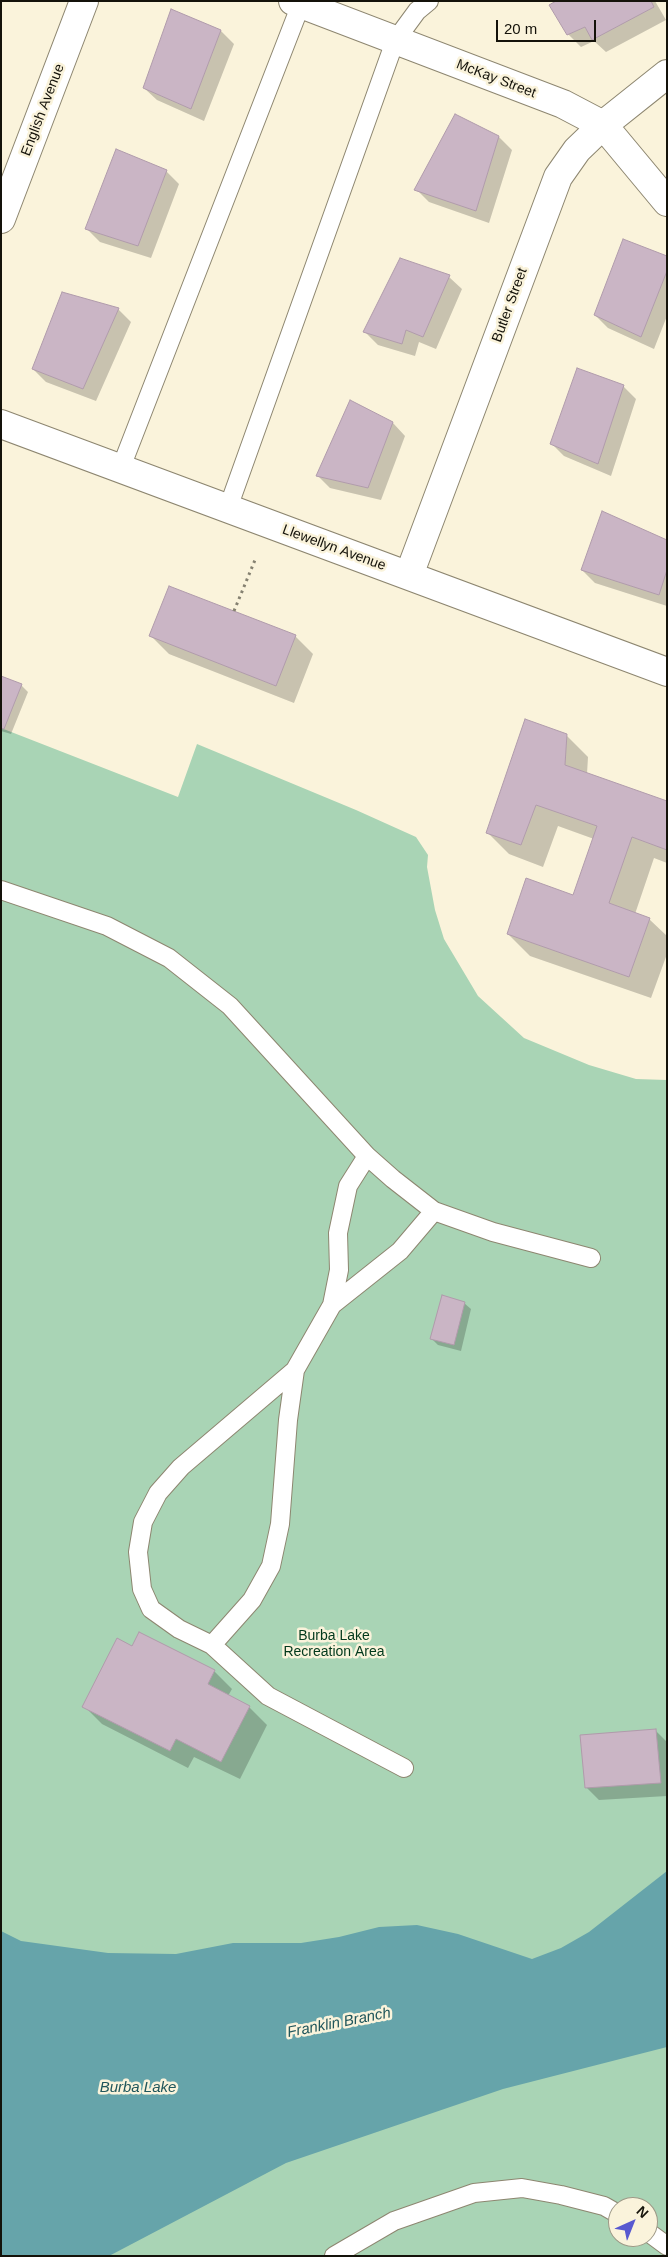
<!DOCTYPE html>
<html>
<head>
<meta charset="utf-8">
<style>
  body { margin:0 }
  #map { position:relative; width:668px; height:2257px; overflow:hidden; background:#faf3db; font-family:Helvetica,sans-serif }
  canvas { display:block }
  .frame { position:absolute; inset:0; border:2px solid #14120a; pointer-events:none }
  .north { position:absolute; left:608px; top:2197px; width:50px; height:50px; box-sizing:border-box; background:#faf3db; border:1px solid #9e9987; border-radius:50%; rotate:44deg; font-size:14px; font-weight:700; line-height:20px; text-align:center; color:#14120a }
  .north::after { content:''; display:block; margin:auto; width:18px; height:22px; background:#5859d0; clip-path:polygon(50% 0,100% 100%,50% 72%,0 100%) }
  .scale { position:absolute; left:496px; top:20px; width:100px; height:22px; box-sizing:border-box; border:2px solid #14120a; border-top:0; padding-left:6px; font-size:15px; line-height:18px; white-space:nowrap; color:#14120a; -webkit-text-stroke:4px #faf3db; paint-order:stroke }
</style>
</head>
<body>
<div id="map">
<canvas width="668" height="2257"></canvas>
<div class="frame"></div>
<div class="north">N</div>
<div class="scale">20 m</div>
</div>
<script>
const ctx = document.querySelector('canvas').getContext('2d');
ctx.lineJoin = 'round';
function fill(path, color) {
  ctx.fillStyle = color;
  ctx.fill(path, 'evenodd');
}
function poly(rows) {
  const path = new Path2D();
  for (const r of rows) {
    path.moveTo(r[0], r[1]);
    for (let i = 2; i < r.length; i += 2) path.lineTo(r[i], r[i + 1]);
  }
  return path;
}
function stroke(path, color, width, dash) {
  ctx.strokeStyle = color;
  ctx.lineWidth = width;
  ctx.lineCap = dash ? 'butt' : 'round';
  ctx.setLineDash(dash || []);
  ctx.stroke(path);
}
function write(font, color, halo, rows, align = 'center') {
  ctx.font = font + ' Helvetica,sans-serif';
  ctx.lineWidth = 5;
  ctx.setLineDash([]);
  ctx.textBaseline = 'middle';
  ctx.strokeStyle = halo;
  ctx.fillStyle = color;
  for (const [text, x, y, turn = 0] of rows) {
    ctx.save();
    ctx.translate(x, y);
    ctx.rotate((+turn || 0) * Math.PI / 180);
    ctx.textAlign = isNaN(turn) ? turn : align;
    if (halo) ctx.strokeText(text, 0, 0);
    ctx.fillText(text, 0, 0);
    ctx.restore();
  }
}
const green = poly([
  [1,728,178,797,197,744,356,810,416,837,428,855,427,867,435,910,444,939,478,996,524,1038,589,1065,636,1079,667,1080,667,2256,1,2256],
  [618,2207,648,2207,648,2237,618,2237]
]);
const water = poly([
  [667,1871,667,2047,503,2089,286,2163,109,2256,1,2256,1,1931,21,1941,108,1953,176,1954,233,1943,301,1943,339,1937,379,1927,417,1925,458,1934,532,1959,561,1948,589,1932]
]);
const shadow = poly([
  [559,1,655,1,666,20,606,52,594,41,581,47,568,34],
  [221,31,234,44,204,121,157,100,144,88],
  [499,137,512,150,489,223,429,202,416,189],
  [166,171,179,184,151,258,100,242,87,229],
  [667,257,667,316,654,349,608,328,595,315],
  [449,277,462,289,436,349,419,342,415,356,378,345,365,332],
  [118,309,131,322,96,401,46,382,33,369],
  [578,369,624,387,636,399,611,476,564,456,551,443],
  [393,423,405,436,381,500,330,488,317,475],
  [667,541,667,606,595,583,582,570],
  [151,636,295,636,313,654,294,703,169,654],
  [1,678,21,685,28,692,11,734,1,731],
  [566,735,588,757,587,774,667,802,667,863,654,858,635,914,649,919,667,936,667,954,651,998,530,956,508,934,574,896,594,839,558,826,543,867,509,854,487,832],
  [464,1303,471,1309,461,1351,438,1345,431,1338],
  [133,1647,214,1671,232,1689,228,1696,249,1707,267,1725,240,1779,194,1757,188,1768,102,1724,84,1706],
  [655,1730,667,1742,667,1796,599,1800,586,1787]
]);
const building = poly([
  [556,1,651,1,654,7,592,40,585,27,567,35,549,5,556,1],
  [171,9,221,30,191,109,143,88,171,9],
  [455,114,499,136,476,211,414,190,455,114],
  [116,149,167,170,138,246,85,229,116,149],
  [623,239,667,256,667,271,641,337,594,315,623,239],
  [400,258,450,275,423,337,406,330,402,344,363,332,400,258],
  [62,292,119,308,83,389,32,369,62,292],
  [577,368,624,385,598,464,550,444,577,368],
  [350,400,393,422,368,488,316,476,350,400],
  [602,511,667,540,667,570,659,595,581,570,602,511],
  [169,586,296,635,276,686,149,636,169,586],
  [1,676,22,684,4,729,1,728,1,676],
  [525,719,567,734,565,765,667,801,667,850,632,837,609,903,650,918,629,977,507,934,526,878,573,895,597,826,536,805,521,845,486,833,525,719],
  [442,1295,465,1302,454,1345,430,1339,442,1295],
  [139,1632,215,1670,208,1684,250,1706,221,1762,176,1739,170,1751,82,1707,117,1638,132,1646,139,1632],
  [656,1729,661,1783,585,1788,580,1735,656,1729]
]);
const path = poly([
  [234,611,255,560]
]);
const service = poly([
  [120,470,301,4],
  [228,508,395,41,417,11,429,1],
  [1,890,107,926,169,958,230,1006,367,1156,393,1179,434,1211,493,1232,591,1258],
  [367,1156,348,1186,338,1233,339,1270,332,1305,295,1370,181,1467,158,1493,143,1522,138,1552,142,1589,151,1609,179,1629,212,1645,268,1696,404,1768],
  [332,1305,400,1251,434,1211],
  [212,1645,252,1600,271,1566,280,1524,288,1420,295,1370],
  [648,2232,667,2246],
  [334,2256,394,2221,474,2193,522,2188,561,2195,604,2206,618,2214]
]);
const minor = poly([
  [293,1,563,104,603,125,667,202],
  [1,219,84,1],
  [409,575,558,177,577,150,603,125,667,74]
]);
const tertiary = poly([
  [1,424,667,672]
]);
const streetNames = [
  ["McKay Street",496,79,21],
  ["English Avenue",43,110,-69],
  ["Butler Street",510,305,-70],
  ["Llewellyn Avenue",334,548,20]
];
const parkNames = [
  ["Burba Lake",334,1636],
  ["Recreation Area",334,1652]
];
const waterNames = [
  ["Franklin Branch",339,2023,-11],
  ["Burba Lake",138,2088]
];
fill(green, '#a9d4b5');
fill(water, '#66a4aa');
fill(shadow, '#0003');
fill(building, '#cab5c5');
stroke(building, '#b09bab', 1);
stroke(service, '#8d8670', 20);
stroke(minor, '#8d8670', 30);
stroke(tertiary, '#8d8670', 30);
stroke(path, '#858171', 3, [2.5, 4]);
stroke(service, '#fff', 18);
stroke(minor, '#fff', 28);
stroke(tertiary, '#fff', 28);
write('14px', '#14120a', '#faf3db', streetNames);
write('14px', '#01381b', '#faf3db', parkNames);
write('italic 15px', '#20565b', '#faf3db', waterNames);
</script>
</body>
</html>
